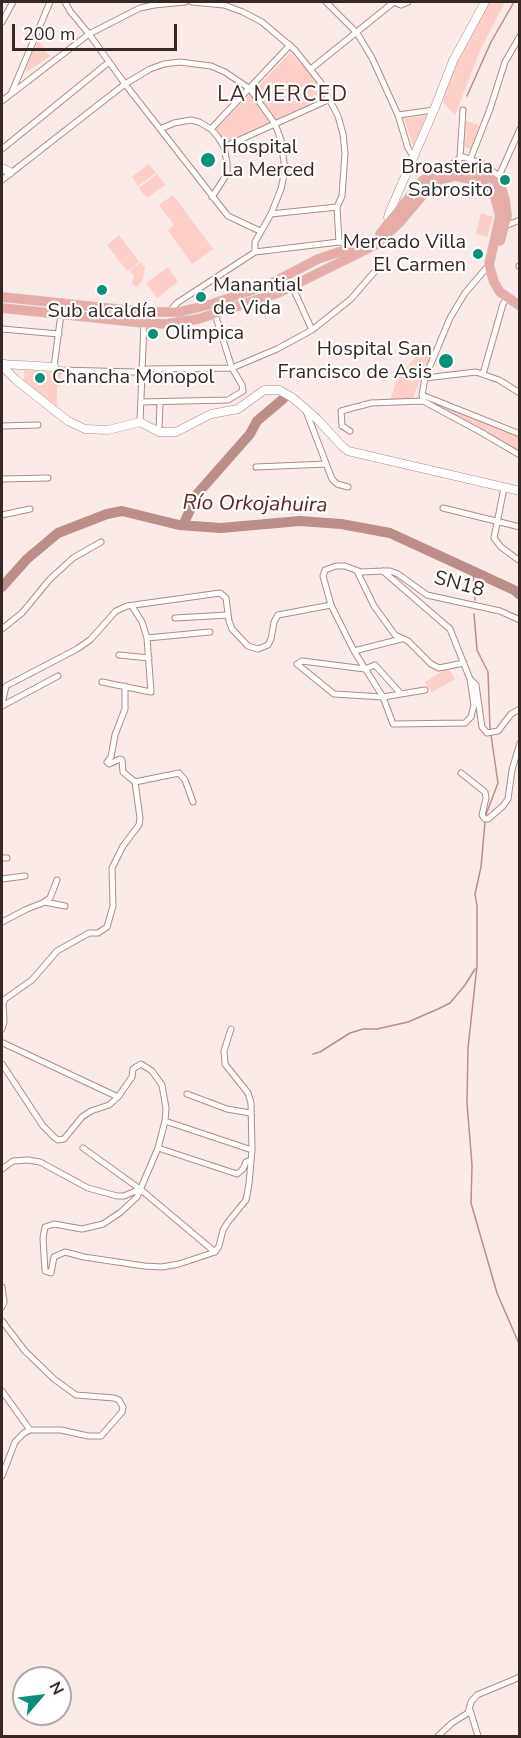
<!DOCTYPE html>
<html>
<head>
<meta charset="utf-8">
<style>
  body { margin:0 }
  #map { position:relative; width:521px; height:1738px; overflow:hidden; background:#faeae8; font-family:"Nunito Sans",sans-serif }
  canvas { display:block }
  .frame { position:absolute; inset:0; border:3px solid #372826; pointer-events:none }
  .north { position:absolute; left:12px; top:1666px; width:60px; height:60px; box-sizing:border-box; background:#fff; border:2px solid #afa9a8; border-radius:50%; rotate:62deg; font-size:16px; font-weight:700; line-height:24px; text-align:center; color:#372826 }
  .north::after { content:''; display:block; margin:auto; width:21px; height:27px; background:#099078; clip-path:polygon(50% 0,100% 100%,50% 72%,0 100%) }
  .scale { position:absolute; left:12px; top:24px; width:165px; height:27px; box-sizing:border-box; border:3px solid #372826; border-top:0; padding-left:8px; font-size:18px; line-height:21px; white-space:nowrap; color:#372826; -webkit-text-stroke:4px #fff; paint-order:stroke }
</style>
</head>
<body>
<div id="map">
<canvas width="521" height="1738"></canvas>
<div class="frame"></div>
<div class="north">N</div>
<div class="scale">200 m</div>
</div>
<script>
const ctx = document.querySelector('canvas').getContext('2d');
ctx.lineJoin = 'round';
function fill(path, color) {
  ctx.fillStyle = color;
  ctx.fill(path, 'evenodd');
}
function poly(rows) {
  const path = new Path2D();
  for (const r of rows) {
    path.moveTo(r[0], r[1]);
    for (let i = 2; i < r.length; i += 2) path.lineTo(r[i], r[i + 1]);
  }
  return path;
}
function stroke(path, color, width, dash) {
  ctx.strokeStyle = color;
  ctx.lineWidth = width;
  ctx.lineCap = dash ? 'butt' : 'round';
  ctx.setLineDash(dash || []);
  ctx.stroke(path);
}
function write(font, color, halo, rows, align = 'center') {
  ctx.font = font + ' "Nunito Sans",sans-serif';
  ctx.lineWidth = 4.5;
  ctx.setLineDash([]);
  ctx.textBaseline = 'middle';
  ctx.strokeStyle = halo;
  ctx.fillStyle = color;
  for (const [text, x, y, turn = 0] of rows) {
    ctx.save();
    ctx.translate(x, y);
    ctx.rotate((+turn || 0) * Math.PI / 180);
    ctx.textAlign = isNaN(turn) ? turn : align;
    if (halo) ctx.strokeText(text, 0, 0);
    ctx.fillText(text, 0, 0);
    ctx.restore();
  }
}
const green = poly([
  [487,2,505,2,481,48,455,115,443,102,450,73],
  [38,41,50,56,27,72,26,68],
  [290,53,309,71,319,86,324,97,275,121,255,90],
  [250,94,271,123,225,143,216,129],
  [426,116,413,146,404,118],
  [466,121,479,125,471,149,465,147],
  [149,164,156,173,138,186,132,177],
  [157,174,165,185,147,198,139,188],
  [173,195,213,249,192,264,168,230,174,225,159,205],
  [481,213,493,217,487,237,476,234],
  [119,235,139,262,127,271,107,245],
  [141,262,145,267,143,280,137,287,134,286,132,282,134,277,130,270],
  [168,267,178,282,157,298,146,283],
  [431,348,434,348,412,400,390,400,396,382,406,367,421,352],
  [24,370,61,373,61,386,57,387,57,406,24,382],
  [430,402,519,437,519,452,486,431,441,409],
  [448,668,455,679,432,692,425,682]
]);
const stream = poly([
  [467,96,491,42,514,2],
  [473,571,475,600],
  [474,614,477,650,488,672,490,730],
  [485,817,498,783,491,735],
  [485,822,481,867,475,894,477,906,477,966,468,1048,467,1103,472,1165,471,1203,497,1293,520,1346],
  [313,1054,320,1052,350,1033,363,1029,377,1029,408,1022,438,1009,450,1003,465,985,475,969],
  [520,1397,520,1400]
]);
const river = poly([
  [183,525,198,493,250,434,257,421,283,399],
  [2,587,27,559,58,533,107,514,122,511,179,525,221,528,300,521,341,524,390,533,514,590,520,595]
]);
const street = poly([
  [65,2,70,11,89,34,125,84,228,216,260,231],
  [192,2,224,5,243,12,262,22,295,50,321,83,338,116,343,134,345,153,342,196,337,207,339,242],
  [326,2,357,33,372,58,398,115,408,148,413,156],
  [394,2,401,5,408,2],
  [2,22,13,2],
  [312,68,394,2],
  [11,94,89,34,140,8,154,5,185,2],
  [2,101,11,94,50,2],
  [398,115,434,110],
  [160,129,174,123,191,120,199,122,211,129,218,137,224,147,227,163,227,174,212,197],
  [211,129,290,45],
  [224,147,330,99],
  [2,149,109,62],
  [460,158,464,157,483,164,499,176],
  [470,160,490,109,505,62,520,36],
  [447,168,460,158,463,110],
  [2,180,125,84,150,69,164,64,180,62,211,66,225,72,250,89,275,124,281,140,285,170,281,189,271,214,255,242,255,252],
  [489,187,499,176,520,129],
  [271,214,337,207],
  [505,226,520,220],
  [519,266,520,266],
  [292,286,312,330],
  [169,312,177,303,255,252,339,242,353,243,357,246],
  [61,314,54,367,59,370,135,372,148,369,232,368,277,349,312,330,351,299,382,263],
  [2,329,59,334],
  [483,374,503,304,507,298],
  [425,378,476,372,499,380,520,393],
  [422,395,520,434],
  [423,401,422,395,425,378,450,318,465,293,489,265],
  [141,402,228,400,243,391,242,385,232,368,215,314],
  [306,411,332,479,337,484,348,487],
  [140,422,144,323],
  [2,426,38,425],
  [350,431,342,426,341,411,371,403,423,401,479,431,520,455],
  [159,432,160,402],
  [256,467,326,464],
  [2,479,48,478],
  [504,488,494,538,501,547,520,561],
  [443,508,520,527],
  [2,515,30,509],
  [357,571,374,606,395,635,408,641,431,664,439,668,464,663],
  [383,571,450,629,470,679,474,705,471,717,465,723,393,724,383,697,354,651,331,605,323,576,325,570,336,566,345,566,361,572,383,571,390,571,398,574,427,595,500,611,520,620],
  [175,618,228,615],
  [2,629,22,613,50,579,73,558,101,542],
  [147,638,210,632],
  [354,651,401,639],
  [119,655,149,658],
  [470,679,476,685,482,727,487,733,498,731,511,714,520,709],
  [102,682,151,692,147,638,142,622,132,606],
  [125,686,125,709,115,735,111,757,107,762,109,764,120,759,122,760,123,772,135,782],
  [401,694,375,665,365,669,302,661,297,664,334,694,383,697,425,690],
  [2,704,6,686,77,649,90,640,116,611,127,606,220,593,226,598,229,621,232,629,248,646,258,649,268,645,271,639,274,622,278,615,331,605],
  [2,706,58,676],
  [461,773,485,792,486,798,482,815,485,819,488,819,503,806,508,799,512,770,520,743],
  [2,858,7,858],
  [2,879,25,876],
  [44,902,50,898,57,880],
  [2,922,27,909,45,902,65,906],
  [2,1029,4,1022,3,1004,5,999,32,980,57,951,89,933,98,933,107,927,113,906,112,868,123,846,139,825,140,818,135,782,179,773,185,780,193,802],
  [3,1043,118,1097],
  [2,1064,43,1126,54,1137,58,1140,64,1139,82,1117,91,1111,109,1105,118,1097,132,1077,133,1069,136,1067,141,1064,152,1071,162,1085,166,1108,165,1121,158,1148,137,1197,121,1212,103,1224,82,1229,54,1224,45,1227,43,1238,45,1271,51,1273,54,1257,65,1252,84,1257,144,1266,162,1267,179,1264,215,1252,219,1246,223,1230,228,1222,246,1200,249,1184,252,1150,251,1103,248,1093,225,1064,224,1051,231,1029],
  [187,1094,227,1109,250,1113],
  [165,1121,252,1150],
  [83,1148,140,1189,215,1252],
  [158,1148,237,1174,243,1169,246,1162,251,1160],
  [2,1169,13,1161,28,1160,40,1162,88,1188,117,1196,124,1196,140,1189],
  [2,1287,4,1302,2,1307],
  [2,1321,25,1351,54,1379,76,1395,114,1398,119,1400,123,1407,122,1412,101,1436,88,1436,61,1430,30,1430,24,1433,15,1442,2,1476],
  [2,1391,30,1430],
  [470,1710,478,1736],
  [438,1736,452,1723,468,1713,471,1702,477,1695,520,1677]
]);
const secondary = poly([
  [2,168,10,172],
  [390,223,388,217,390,211,434,110,453,61,485,2],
  [2,364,54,367],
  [5,364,5,369,16,380,68,421,85,429,108,430,140,422,159,432,176,432,211,414,238,409,264,390,279,390,293,398,317,419,343,447,348,451,520,491]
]);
const primary = poly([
  [380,234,422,181,439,171,463,168,485,175,495,181,502,190,505,200,507,216,500,241],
  [2,297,145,312,179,312,212,304,270,284,318,259,369,242],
  [2,308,144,323,166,324,198,319,278,293,377,244,399,223,427,190,440,180,455,176,479,181,494,194,500,216,489,265,494,282,500,292,520,306]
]);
const markers = [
  [208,160,8,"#099078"],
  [505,180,6,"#099078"],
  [478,254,6,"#099078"],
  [102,290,6,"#099078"],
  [201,297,6,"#099078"],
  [153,334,6,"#099078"],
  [446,361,8,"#099078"],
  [40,378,6,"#099078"]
];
const poiNames = [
  ["Hospital",222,148],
  ["La Merced",222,171],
  ["Broasteria",493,168,"right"],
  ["Sabrosito",493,191,"right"],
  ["Mercado Villa",466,243,"right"],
  ["El Carmen",466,266,"right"],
  ["Manantial",213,286],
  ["de Vida",213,309],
  ["Sub alcaldía",102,312,"center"],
  ["Olimpica",165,334],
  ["Hospital San",432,350,"right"],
  ["Francisco de Asis",432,373,"right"],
  ["Chancha Monopol",52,378]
];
const streetNames = [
  ["SN18",459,585,15]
];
const neighbourhoodNames = [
  ["LA MERCED",283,96]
];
const waterNames = [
  ["Río Orkojahuira",255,505,1]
];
fill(green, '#fecec8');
stroke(stream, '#bc8e89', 1.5);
stroke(river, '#bc8e89', 10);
stroke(street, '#b08a86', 7);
stroke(secondary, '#b08a86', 9);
stroke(primary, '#cfcbcb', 10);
stroke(street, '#fff', 5);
stroke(secondary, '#fff', 8);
stroke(primary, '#e7aca7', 9);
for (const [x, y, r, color] of markers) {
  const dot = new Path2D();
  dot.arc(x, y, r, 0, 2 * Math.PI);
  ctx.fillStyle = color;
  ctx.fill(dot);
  stroke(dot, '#fff', 2);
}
write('20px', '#372826', '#fff', poiNames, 'left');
write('20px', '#372826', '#fff', streetNames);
ctx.letterSpacing = '1.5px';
write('21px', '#492b28', '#fff', neighbourhoodNames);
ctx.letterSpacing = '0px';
write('italic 21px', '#5e2320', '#fff', waterNames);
</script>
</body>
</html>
